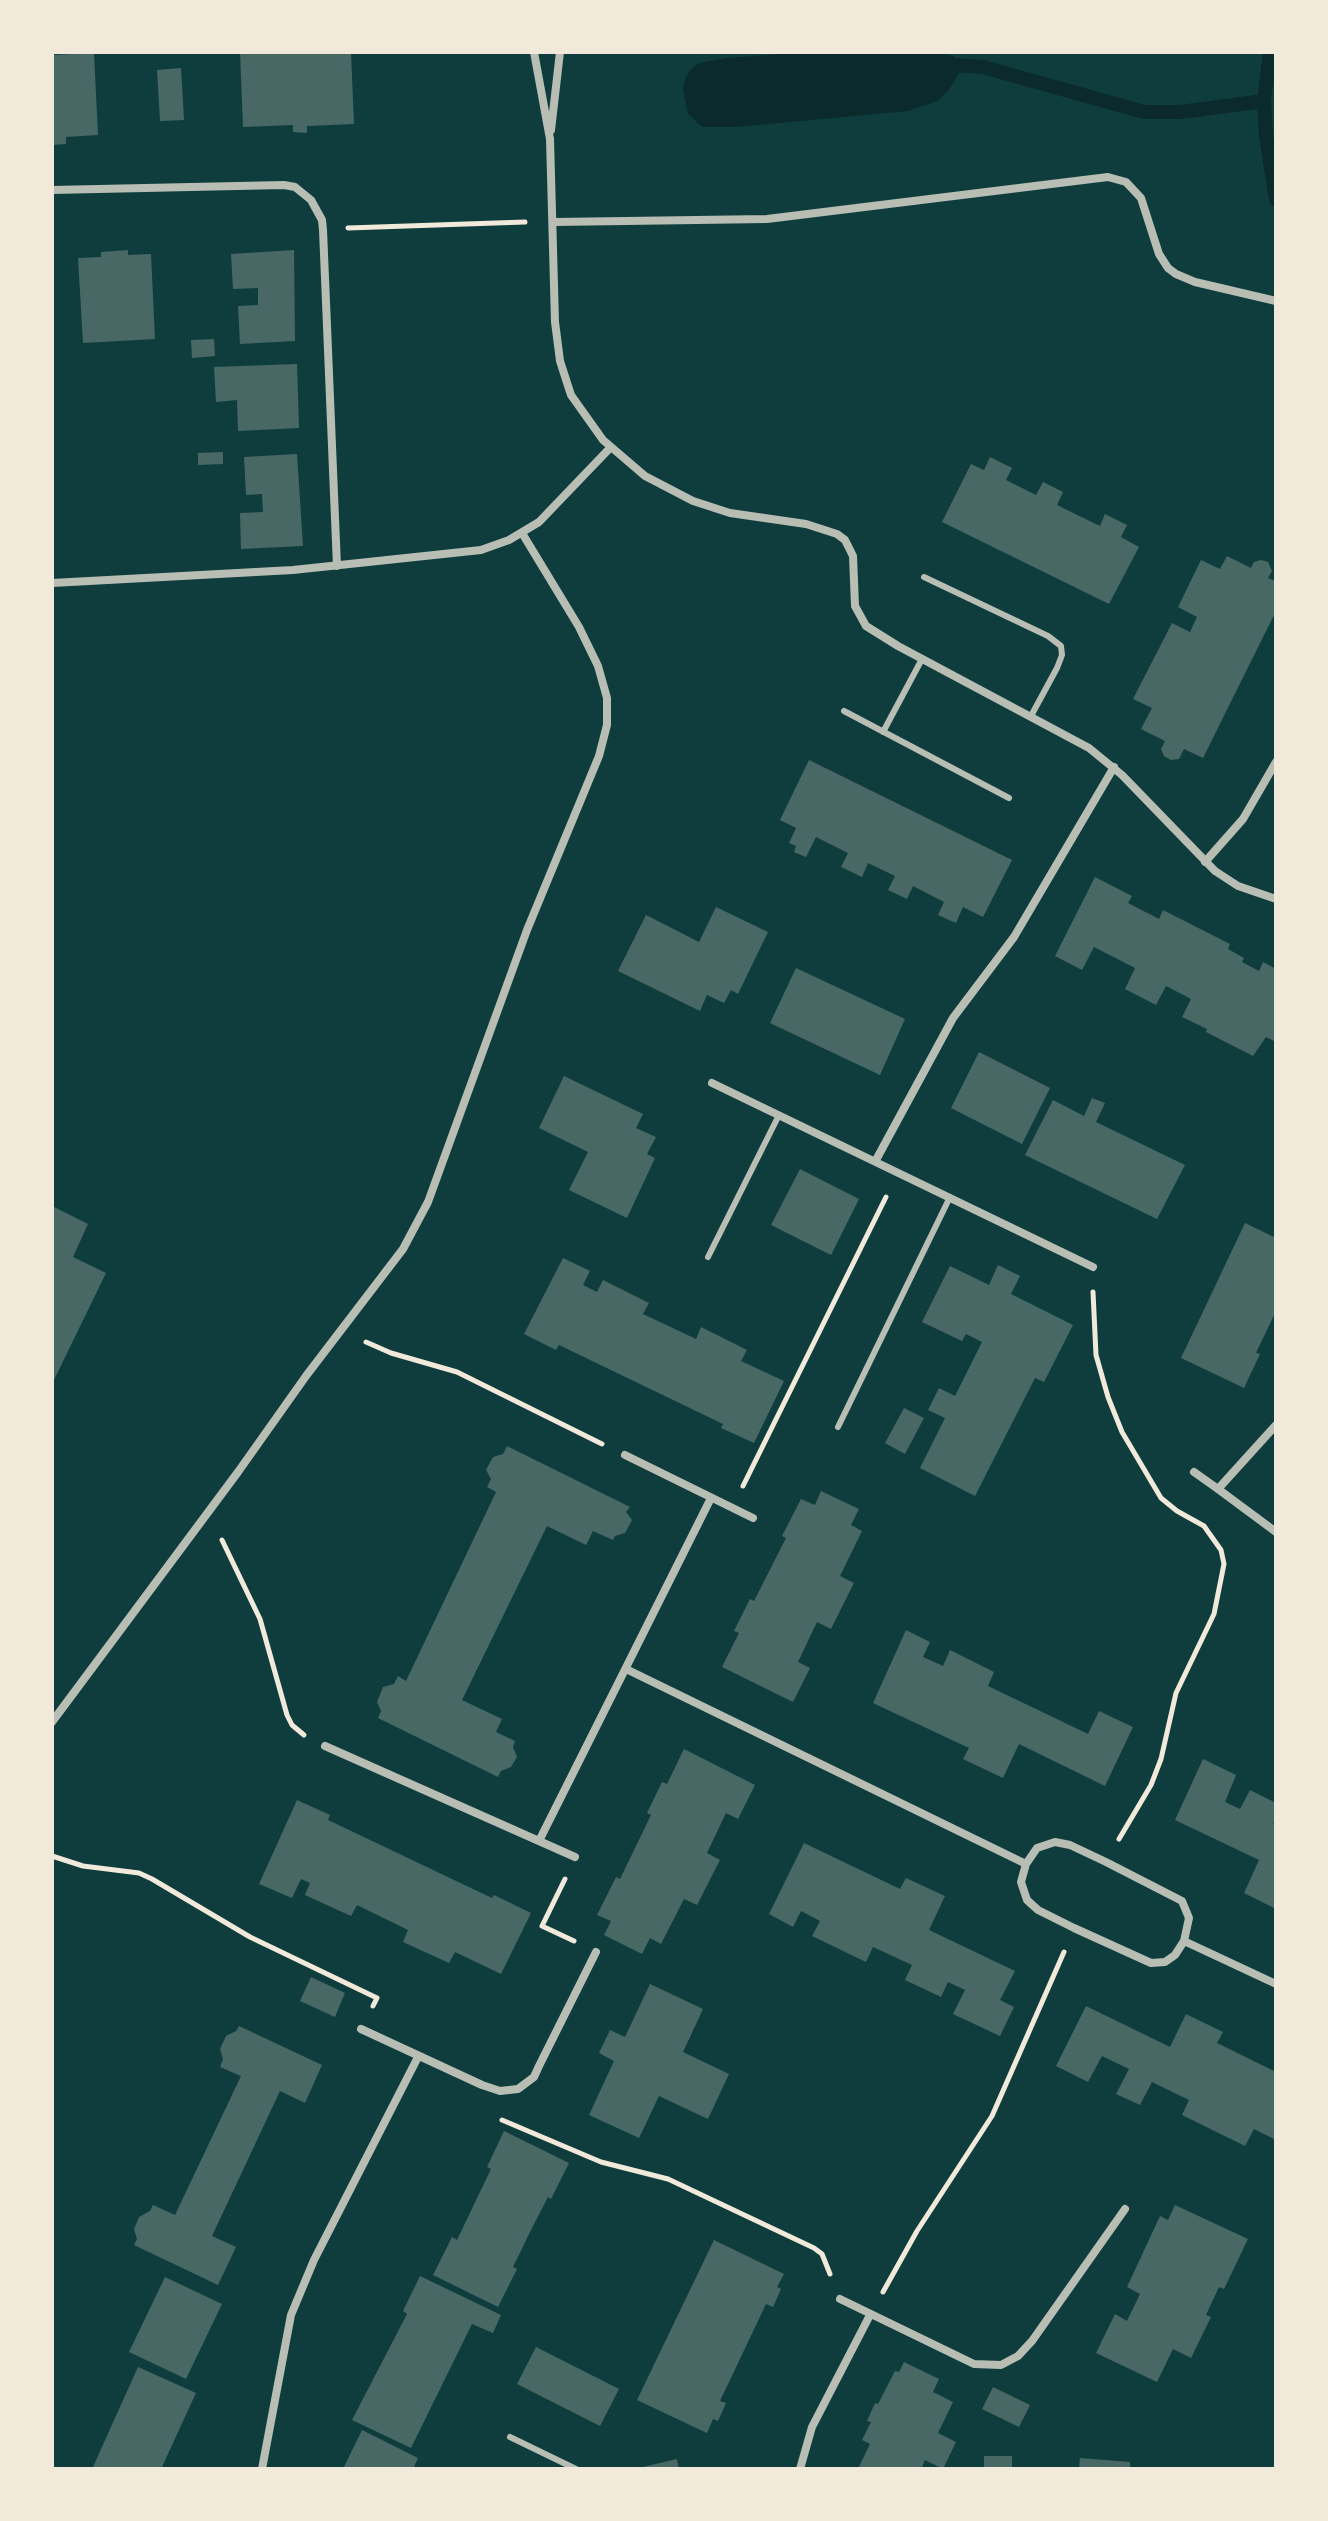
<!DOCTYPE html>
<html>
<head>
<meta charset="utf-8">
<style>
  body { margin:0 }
  #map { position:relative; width:1328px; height:2521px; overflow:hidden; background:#0f3d3e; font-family:Montserrat,sans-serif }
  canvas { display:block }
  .frame { position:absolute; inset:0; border:54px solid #f1e9da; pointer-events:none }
</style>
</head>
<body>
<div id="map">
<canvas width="1328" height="2521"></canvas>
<div class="frame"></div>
</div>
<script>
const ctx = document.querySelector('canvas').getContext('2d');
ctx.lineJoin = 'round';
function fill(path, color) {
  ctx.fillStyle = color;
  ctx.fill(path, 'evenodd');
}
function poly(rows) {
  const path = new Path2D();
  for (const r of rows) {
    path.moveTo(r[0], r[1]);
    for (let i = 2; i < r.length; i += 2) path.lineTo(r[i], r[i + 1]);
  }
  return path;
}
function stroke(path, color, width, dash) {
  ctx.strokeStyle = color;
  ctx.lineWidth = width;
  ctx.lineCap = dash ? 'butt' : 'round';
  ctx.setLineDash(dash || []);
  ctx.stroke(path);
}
const water = poly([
  [808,52,943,52,955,57,961,70,949,90,937,101,908,111,736,127,702,127,688,114,683,90,685,79,690,70,699,63,727,58]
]);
const stream = poly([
  [941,64,983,67,1144,112,1180,112,1264,101,1270,52],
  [1264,101,1266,136,1276,200]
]);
const building = poly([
  [240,52,351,52,354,124,307,126,307,133,293,132,293,125,243,127],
  [94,53,98,135,66,137,66,144,52,145,52,55],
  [181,68,184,120,160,121,157,70],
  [128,250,128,255,151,254,155,339,83,343,78,258,101,257,101,252],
  [294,250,295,341,240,344,238,306,258,305,258,288,233,289,231,254],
  [214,339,215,356,192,358,191,340],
  [297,364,299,428,238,431,237,400,216,402,214,367],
  [223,452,223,464,198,465,198,453],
  [297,454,303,546,241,549,240,513,263,512,262,494,246,495,244,457],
  [990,457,1012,468,1006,480,1036,495,1043,482,1063,492,1057,505,1069,511,1100,526,1105,514,1127,525,1121,537,1139,547,1109,604,942,522,971,464,984,470],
  [1227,556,1251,568,1254,562,1261,560,1268,562,1272,571,1268,578,1276,581,1276,611,1203,758,1184,749,1179,759,1171,760,1164,756,1161,749,1165,741,1141,729,1152,708,1133,699,1172,623,1190,632,1197,617,1178,607,1201,560,1220,569],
  [809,760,1012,860,983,917,963,907,956,923,938,915,944,902,913,886,907,899,888,890,895,876,868,863,862,877,841,867,848,853,816,837,806,857,794,852,796,846,789,843,796,828,780,820],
  [1095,877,1132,896,1128,903,1159,919,1163,910,1230,944,1228,949,1244,958,1242,962,1259,971,1263,962,1276,969,1276,1042,1266,1037,1253,1056,1206,1032,1207,1029,1182,1017,1191,999,1166,986,1156,1005,1125,989,1135,968,1094,947,1082,970,1055,956],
  [716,907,768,932,738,994,731,990,724,1003,707,995,700,1011,618,971,646,915,699,942],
  [796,968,905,1019,880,1075,770,1023],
  [979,1052,1050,1088,1022,1144,951,1108],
  [564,1076,643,1114,636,1128,656,1137,647,1154,655,1158,627,1218,569,1190,588,1152,539,1128],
  [1092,1098,1105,1103,1096,1122,1185,1165,1157,1219,1025,1155,1053,1100,1084,1116],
  [800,1169,859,1199,831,1255,771,1225],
  [52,1206,88,1224,73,1257,106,1273,52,1384],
  [1245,1223,1276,1238,1276,1311,1256,1353,1260,1354,1244,1388,1181,1358],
  [563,1258,590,1271,583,1285,597,1292,603,1280,649,1303,643,1314,696,1339,701,1327,747,1350,741,1361,784,1381,754,1443,721,1428,723,1424,559,1345,556,1350,524,1334],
  [998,1265,1020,1276,1011,1294,1073,1325,1044,1382,1035,1378,975,1496,920,1468,945,1418,928,1410,939,1388,955,1396,982,1342,966,1334,962,1341,922,1322,950,1266,989,1285],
  [904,1408,924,1418,905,1454,885,1443],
  [507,1446,630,1507,626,1512,632,1520,625,1533,615,1536,613,1540,593,1531,586,1545,547,1526,462,1700,502,1719,496,1732,515,1741,513,1747,517,1757,511,1767,501,1771,498,1777,378,1718,381,1711,377,1702,383,1687,394,1684,398,1676,406,1681,496,1492,487,1487,491,1479,486,1470,493,1457,503,1454],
  [821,1491,859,1509,851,1525,862,1531,840,1576,854,1583,831,1629,817,1622,798,1662,810,1668,793,1702,722,1667,739,1633,734,1631,750,1599,754,1601,786,1538,782,1536,801,1499,815,1505],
  [906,1630,930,1642,923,1657,943,1666,950,1650,994,1672,988,1686,1088,1734,1099,1711,1133,1727,1105,1786,1019,1744,1003,1778,963,1759,969,1748,873,1703],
  [684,1749,755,1785,738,1819,726,1813,707,1853,720,1860,697,1905,684,1899,661,1944,650,1938,642,1954,604,1935,611,1921,597,1915,616,1877,620,1879,651,1815,647,1813,662,1782,667,1784],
  [1203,1759,1236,1775,1225,1802,1240,1809,1250,1790,1276,1803,1276,1817,1273,1823,1276,1825,1276,1909,1244,1893,1259,1860,1175,1820],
  [297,1800,330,1815,328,1820,492,1898,494,1895,531,1913,501,1974,455,1952,449,1963,403,1942,408,1930,357,1905,351,1916,305,1895,310,1883,301,1879,292,1898,259,1884],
  [804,1843,900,1889,906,1878,945,1896,929,1930,1015,1971,1000,2000,1014,2007,1000,2036,953,2014,965,1990,948,1982,941,1997,905,1980,912,1965,873,1947,866,1962,812,1936,820,1921,801,1911,793,1927,769,1914],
  [311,1977,345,1993,335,2017,300,2001],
  [650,1984,703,2009,683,2052,729,2074,708,2119,659,2096,639,2138,589,2115,614,2061,599,2053,610,2030,625,2037],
  [1086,2006,1170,2047,1186,2014,1223,2032,1217,2043,1276,2072,1276,2140,1254,2129,1245,2146,1182,2115,1189,2100,1152,2082,1140,2105,1116,2094,1129,2069,1102,2056,1088,2082,1056,2066],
  [239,2026,322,2065,305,2103,280,2091,212,2236,236,2247,218,2285,134,2245,137,2239,134,2229,139,2217,150,2211,153,2205,175,2215,241,2076,220,2067,223,2059,220,2049,226,2036,236,2031],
  [504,2131,569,2163,551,2199,548,2197,531,2230,513,2267,517,2269,498,2307,433,2275,452,2237,457,2240,491,2169,487,2167],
  [1175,2205,1248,2239,1224,2289,1219,2287,1206,2315,1211,2317,1191,2358,1173,2349,1157,2382,1096,2353,1115,2314,1127,2321,1140,2294,1127,2287,1160,2216,1168,2220],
  [714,2240,784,2274,777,2287,781,2289,773,2307,766,2304,720,2401,726,2403,718,2421,713,2419,707,2433,637,2400],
  [420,2276,501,2315,493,2333,472,2324,411,2448,352,2420,407,2314,403,2311],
  [165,2277,222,2304,186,2379,129,2352],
  [536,2347,619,2389,600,2426,517,2384],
  [904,2362,939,2379,933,2392,953,2402,938,2433,956,2442,943,2469,925,2460,921,2469,858,2469,870,2444,862,2440,871,2422,867,2421,875,2403,878,2404,895,2371,899,2372],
  [138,2367,196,2393,161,2469,92,2469],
  [993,2387,1030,2405,1019,2427,982,2409],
  [362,2430,418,2458,413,2469,343,2469],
  [984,2456,1012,2456,1012,2469,984,2469],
  [1080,2458,1130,2462,1130,2469,1079,2469],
  [677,2459,679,2469,638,2469,638,2468]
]);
const path = poly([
  [348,228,525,222],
  [1093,1292,1096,1355,1108,1397,1122,1432,1161,1498,1177,1511,1204,1526,1221,1550,1224,1564,1214,1614,1176,1693,1161,1759,1151,1785,1119,1839],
  [366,1342,391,1353,457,1372,602,1444],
  [743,1486,886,1197],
  [222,1540,260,1619,287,1715,292,1725,304,1735],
  [52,1856,83,1866,139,1873,152,1879,250,1937,377,1998,373,2006],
  [565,1879,542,1926,574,1941],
  [502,2120,601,2162,668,2179,814,2248,822,2254,830,2274],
  [883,2292,917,2231,992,2116,1064,1952]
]);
const service = poly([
  [924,577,1048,636,1061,646,1062,655,1057,668,1031,716],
  [844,711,1009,798],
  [883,732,922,659],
  [708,1257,779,1115],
  [838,1427,950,1197],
  [510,2437,576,2469]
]);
const minor = poly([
  [534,52,550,139,555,322,560,361,571,395,603,440,645,476,693,501,730,513,806,524,837,534,845,540,853,556,855,606,866,626,898,646,1089,748,1122,775,1215,871,1238,886,1276,899],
  [551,130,560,52],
  [52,190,284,185,295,187,311,200,322,220,323,230,337,566],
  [554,222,767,219,1108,177,1126,182,1141,198,1159,254,1168,268,1176,274,1195,282,1276,301],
  [52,583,293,570,481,550,509,540,539,522,610,448],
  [1205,862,1243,819,1276,762],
  [712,1083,1093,1267],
  [876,1160,953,1018,1014,937,1114,767],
  [1276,1425,1218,1489,1276,1532],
  [625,1455,753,1518],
  [1194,1472,1218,1489],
  [626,1669,1026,1864,1037,1848,1055,1842,1070,1845,1106,1862,1182,1901,1189,1918,1184,1941,1175,1955,1165,1962,1151,1963,1074,1928,1038,1910,1027,1900,1021,1882,1026,1864],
  [52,1722,238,1472,306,1376,403,1249,428,1202,527,930,599,756,607,725,607,698,598,666,579,627,522,533],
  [325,1746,575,1857],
  [540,1839,711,1498],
  [1184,1941,1276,1984],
  [361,2029,482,2085,500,2091,518,2089,534,2077,539,2066,596,1952],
  [840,2299,974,2364,1001,2365,1018,2356,1032,2341,1125,2209],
  [262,2469,291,2315,314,2260,418,2057],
  [800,2469,812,2427,870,2315]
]);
fill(water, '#0a2a2b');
stroke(stream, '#0a2a2b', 14);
fill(building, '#486865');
stroke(path, '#f1e9da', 5);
stroke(service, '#b8beb3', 6);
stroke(minor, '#b8beb3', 8);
</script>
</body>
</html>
